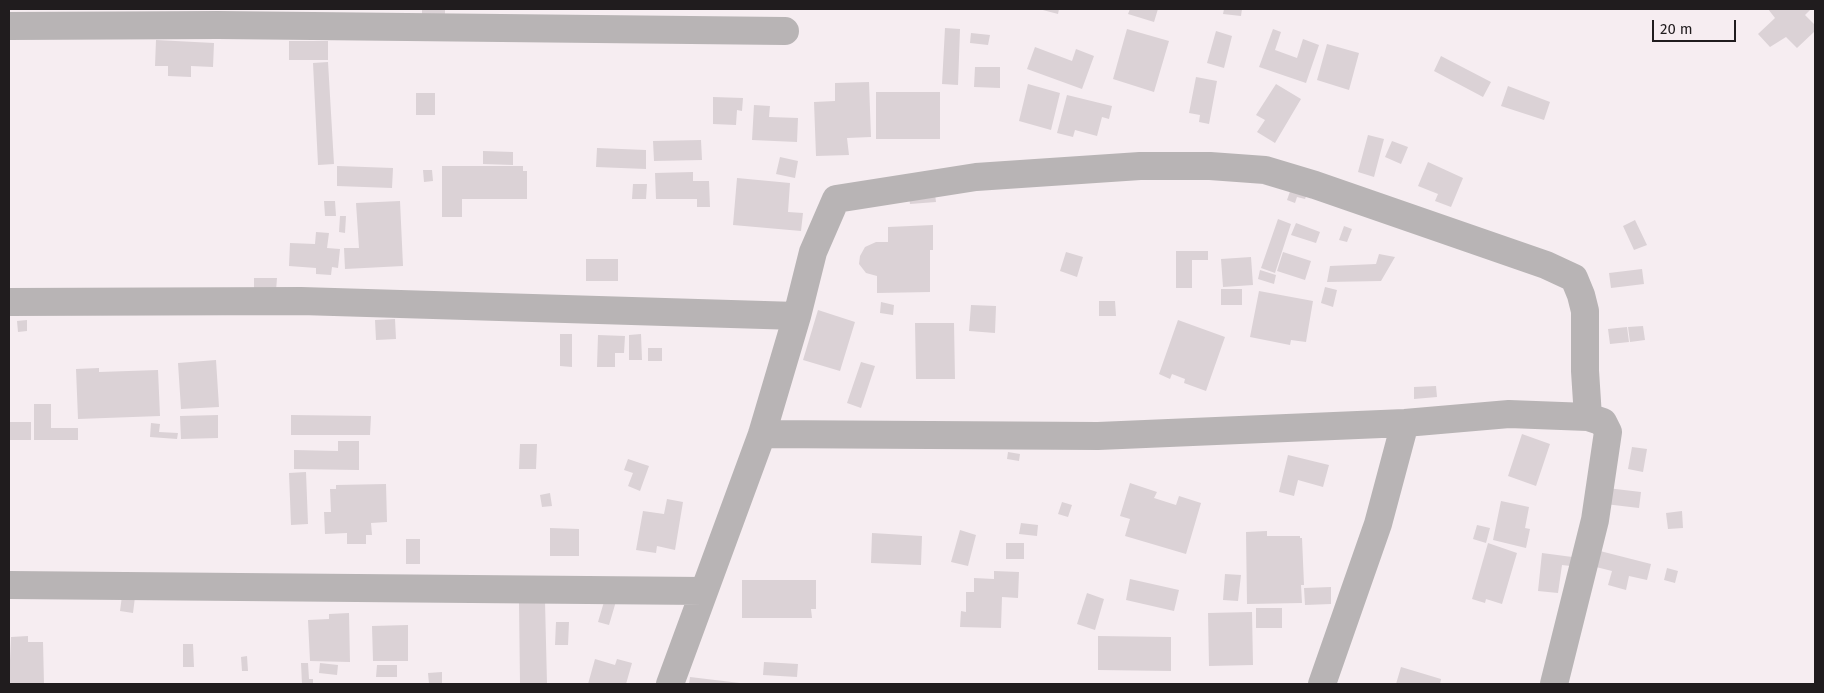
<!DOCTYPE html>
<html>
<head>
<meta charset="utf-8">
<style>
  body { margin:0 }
  #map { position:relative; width:1824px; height:693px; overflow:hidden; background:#f6edf1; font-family:"Fira Sans",sans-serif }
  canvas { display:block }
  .frame { position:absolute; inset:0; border:10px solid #201c1e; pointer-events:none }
  .scale { position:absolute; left:1652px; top:20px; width:84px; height:22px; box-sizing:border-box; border:2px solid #201c1e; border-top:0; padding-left:6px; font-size:15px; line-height:18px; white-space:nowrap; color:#201c1e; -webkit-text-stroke:4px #f6edf1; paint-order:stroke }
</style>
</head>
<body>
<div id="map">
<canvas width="1824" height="693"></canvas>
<div class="frame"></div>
<div class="scale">20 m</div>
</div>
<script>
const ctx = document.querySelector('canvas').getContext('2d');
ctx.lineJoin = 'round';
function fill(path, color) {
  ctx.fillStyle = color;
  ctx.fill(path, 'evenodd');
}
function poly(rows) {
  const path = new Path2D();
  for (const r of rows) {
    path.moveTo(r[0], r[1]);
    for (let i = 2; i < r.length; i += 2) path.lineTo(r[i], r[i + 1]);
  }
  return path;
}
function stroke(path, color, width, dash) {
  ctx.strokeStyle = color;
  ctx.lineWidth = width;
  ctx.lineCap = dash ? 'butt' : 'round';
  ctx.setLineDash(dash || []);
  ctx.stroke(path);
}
const building = poly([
  [422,9,445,9,445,17,422,16],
  [1039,9,1059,9,1058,14],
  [1130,9,1158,9,1154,22,1128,14],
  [1224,9,1242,9,1241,16,1223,14],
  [1768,9,1811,9,1805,15,1815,25,1815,31,1797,48,1786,37,1770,47,1758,34,1775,18],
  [945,28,960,29,958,85,942,84],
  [1127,29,1169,41,1154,92,1113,79],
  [1273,29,1281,32,1275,50,1297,58,1303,39,1319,45,1306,83,1259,67],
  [1216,31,1232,36,1224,68,1207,63],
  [971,33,990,35,988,45,970,43],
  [156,40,214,43,213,67,191,66,191,77,168,76,168,66,155,66],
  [289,41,328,41,328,60,289,60],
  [1327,44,1359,53,1349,90,1317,80],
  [1035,47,1072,61,1076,49,1094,56,1082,89,1027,69],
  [1441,56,1491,82,1483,97,1434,71],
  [328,62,334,164,318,165,313,63],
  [975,67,1000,67,1000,88,974,87],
  [1196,77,1217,81,1209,124,1199,122,1200,115,1189,113],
  [869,82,871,137,847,138,849,155,816,156,814,102,835,101,835,83],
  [1028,84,1060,93,1051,130,1019,121],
  [1276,84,1301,99,1275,143,1257,132,1265,120,1256,115],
  [1508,86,1550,102,1544,120,1501,106],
  [876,92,940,92,940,139,876,139],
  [416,93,435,93,435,115,416,115],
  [1067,95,1112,106,1109,119,1102,117,1097,136,1075,130,1073,137,1057,133],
  [713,97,743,98,742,111,737,110,736,125,713,124],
  [754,105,770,106,769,117,798,118,797,142,752,140],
  [1368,135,1384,139,1374,177,1358,172],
  [701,140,702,160,654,161,653,141],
  [1392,141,1408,147,1401,164,1385,157],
  [597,148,646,150,646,169,596,167],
  [483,151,513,152,513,165,483,164],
  [780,157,798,161,795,178,776,174],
  [1428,162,1463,178,1451,207,1435,201,1438,194,1418,186],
  [337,166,393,168,392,188,337,186],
  [442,166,523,166,523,171,527,171,527,199,462,199,462,217,442,217],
  [423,170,432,170,433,181,424,182],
  [693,172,693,181,709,181,710,207,697,207,697,199,656,199,655,173],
  [737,178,790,183,788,212,803,213,801,231,733,225],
  [1293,183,1309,189,1305,199,1297,197,1295,203,1287,200],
  [633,184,647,184,646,199,632,199],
  [935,194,936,202,910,204,909,196],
  [324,201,335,201,336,216,325,216],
  [400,201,403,266,345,269,344,248,359,248,356,203],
  [340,216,346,216,345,233,339,232],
  [1278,219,1291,224,1275,273,1261,268],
  [1635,220,1647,245,1634,250,1623,226],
  [1296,223,1320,232,1316,243,1291,235],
  [933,225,933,250,930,250,930,292,877,293,877,276,866,273,859,264,860,256,865,247,876,242,888,242,888,227],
  [1344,226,1352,229,1347,242,1339,240],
  [316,232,329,233,327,248,340,249,338,268,332,267,331,275,316,274,316,268,289,266,290,243,315,244],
  [1176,251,1208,251,1208,260,1192,260,1192,288,1176,288],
  [1066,252,1083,257,1077,277,1060,271],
  [1283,252,1311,261,1305,280,1277,271],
  [1379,254,1395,257,1381,281,1327,282,1330,266,1376,264],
  [1251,257,1253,285,1223,287,1221,259],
  [586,259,618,259,618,281,586,281],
  [1642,269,1644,284,1611,288,1609,273],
  [1260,270,1276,275,1274,284,1258,279],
  [254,278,277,278,276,291,254,290],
  [1325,287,1337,290,1333,307,1321,303],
  [1221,289,1242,289,1242,305,1221,305],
  [1259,291,1313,301,1306,342,1291,340,1290,345,1250,337],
  [1099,301,1115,301,1116,316,1099,316],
  [881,302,894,305,893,315,880,313],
  [971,305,996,306,995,333,969,331],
  [818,310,855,322,840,371,803,360],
  [395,319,396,339,376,340,375,320],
  [27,320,27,331,18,332,17,321],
  [1178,320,1225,337,1206,391,1184,383,1185,379,1172,374,1170,379,1159,374],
  [915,323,954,323,955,379,916,379],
  [1643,326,1645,340,1630,342,1628,327],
  [1627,327,1629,342,1610,344,1608,329],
  [560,334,572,334,572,367,560,366],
  [641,334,642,360,629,360,629,335],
  [598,335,625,336,624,353,615,353,615,367,597,367],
  [648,348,662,348,662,361,648,361],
  [216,360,219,407,181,409,178,363],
  [861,362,875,366,861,408,847,403],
  [99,368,99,372,158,370,160,416,78,419,76,369],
  [1436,386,1437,397,1414,399,1414,387],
  [34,404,51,404,51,428,78,428,78,440,34,440],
  [218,415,218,438,181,439,180,416],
  [291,415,371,416,370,435,291,435],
  [9,422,31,422,31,440,9,440],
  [151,423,160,424,159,432,178,433,177,439,150,437],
  [1522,434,1550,444,1536,486,1508,476],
  [338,441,359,441,359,470,294,469,294,450,338,451],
  [520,444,537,444,536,469,519,469],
  [1632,447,1647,449,1643,472,1628,469],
  [1008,452,1020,454,1019,461,1007,459],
  [1288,455,1329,465,1323,487,1298,480,1294,496,1279,492],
  [628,459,649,466,640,491,628,486,633,473,624,470],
  [306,472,308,524,291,525,289,473],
  [1130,483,1157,492,1154,498,1176,505,1179,496,1201,503,1186,554,1125,536,1130,519,1120,516],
  [386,484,387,522,371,523,372,535,366,535,366,544,347,544,347,533,325,534,324,512,331,512,330,489,336,489,336,485],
  [1607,488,1641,492,1639,508,1605,504],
  [550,493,552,506,542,507,540,495],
  [667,499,683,502,675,550,657,546,656,553,636,550,643,511,664,514],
  [1501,501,1529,507,1525,528,1530,529,1526,548,1493,540],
  [1062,502,1072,505,1068,517,1058,514],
  [1682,511,1683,528,1668,529,1666,513],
  [1021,523,1038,525,1037,536,1019,534],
  [1477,525,1490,528,1486,543,1473,539],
  [550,528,579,529,579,556,550,556],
  [960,530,976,535,968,566,951,562],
  [1267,531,1267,536,1300,536,1300,538,1302,538,1304,585,1301,585,1302,603,1247,604,1246,532],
  [872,533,922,536,921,565,871,563],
  [406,539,420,539,420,564,406,564],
  [1006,543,1024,543,1024,559,1006,559],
  [1488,543,1517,553,1502,604,1486,599,1485,603,1472,599],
  [1600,551,1651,564,1647,580,1629,576,1626,590,1608,585,1612,571,1596,567],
  [1542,553,1580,558,1579,567,1562,565,1558,593,1538,591],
  [1667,568,1678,571,1675,583,1664,580],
  [994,571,1019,572,1018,598,1002,597,1001,628,960,627,961,611,966,612,966,592,974,592,974,578,994,579],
  [1225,574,1241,575,1238,601,1223,600],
  [1130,579,1179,590,1174,611,1126,600],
  [742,580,816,580,816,609,811,609,812,618,742,618],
  [1331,587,1331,604,1305,605,1304,588],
  [1087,593,1104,599,1095,630,1077,624],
  [606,595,617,598,609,625,598,622],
  [122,596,135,597,133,613,120,611],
  [545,601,547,684,520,684,519,602],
  [1256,608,1282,608,1282,628,1256,628],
  [1252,612,1253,665,1209,666,1208,613],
  [349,613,350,662,310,661,308,620,329,619,329,614],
  [556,622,569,622,568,645,555,645],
  [408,625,408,661,373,661,372,626],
  [28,636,28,642,43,642,44,684,9,684,11,637],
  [1098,636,1171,637,1171,671,1098,670],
  [183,644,193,644,194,667,183,667],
  [247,656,248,671,242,671,241,657],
  [595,659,615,665,617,659,632,663,626,684,588,684],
  [764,662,798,664,797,677,763,675],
  [301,663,308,663,309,679,313,679,313,684,302,684],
  [320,663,338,665,337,675,319,673],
  [377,665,397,665,397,677,376,677],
  [1401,667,1441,679,1440,684,1396,684],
  [442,672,442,684,429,684,428,673],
  [690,677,740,683,740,684,689,684]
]);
const minor = poly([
  [9,26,218,25,785,31],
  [9,302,301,301,797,316],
  [762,434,1098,436,1405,423,1509,414,1588,417,1603,422,1608,432,1595,520,1554,684],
  [9,585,703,591],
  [670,684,762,434,797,316,813,252,836,199,976,177,1140,166,1210,166,1265,170,1315,185,1546,265,1574,278,1581,295,1585,311,1585,371,1588,417],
  [1322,684,1378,524,1405,423]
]);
fill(building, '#dbd2d6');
stroke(minor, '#b8b4b5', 28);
</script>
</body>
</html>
